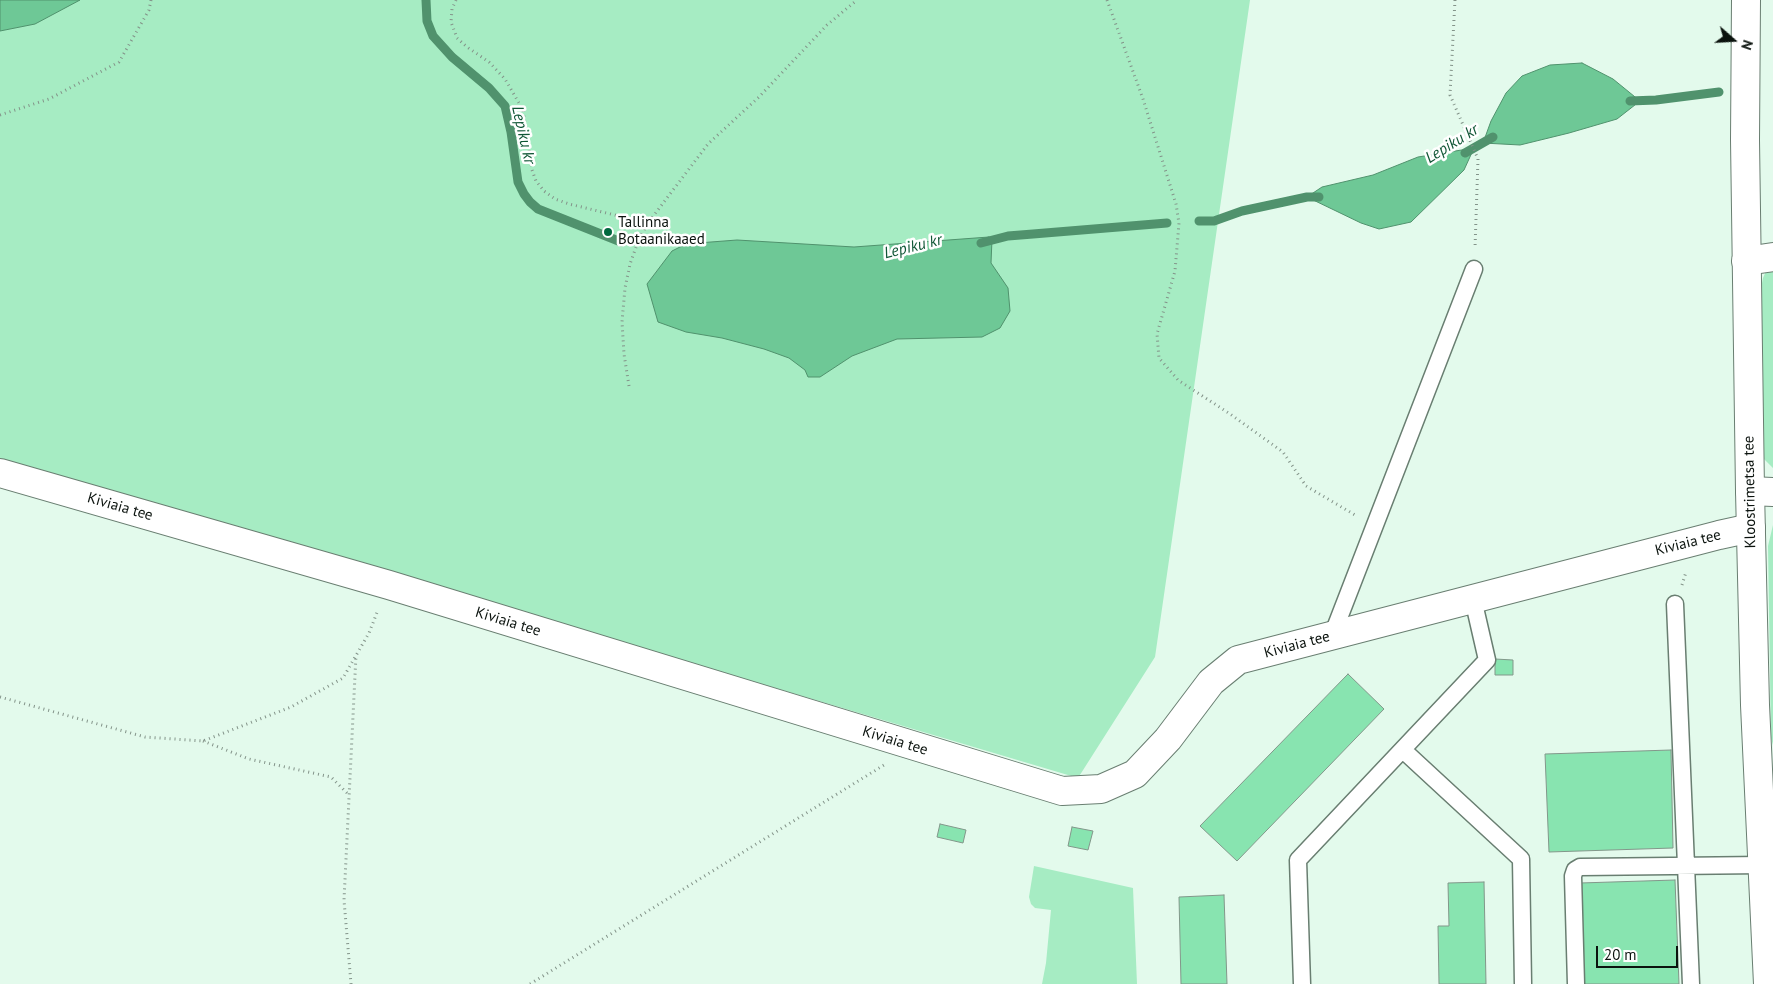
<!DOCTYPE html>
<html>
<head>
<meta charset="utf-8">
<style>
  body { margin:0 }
  #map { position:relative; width:1773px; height:984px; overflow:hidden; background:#e3faec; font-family:"PT Sans",sans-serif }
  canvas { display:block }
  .north { position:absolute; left:1708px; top:15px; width:50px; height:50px; -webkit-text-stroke:4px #fff; paint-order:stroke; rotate:109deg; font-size:14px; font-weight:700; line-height:20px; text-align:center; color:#0b130e }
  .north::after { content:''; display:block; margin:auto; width:18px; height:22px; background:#0b130e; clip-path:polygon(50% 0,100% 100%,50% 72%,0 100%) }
  .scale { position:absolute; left:1596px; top:946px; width:82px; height:22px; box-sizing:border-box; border:2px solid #0b130e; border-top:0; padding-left:6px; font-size:15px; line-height:18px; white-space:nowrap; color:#0b130e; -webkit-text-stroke:4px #fff; paint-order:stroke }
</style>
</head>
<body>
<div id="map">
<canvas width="1773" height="984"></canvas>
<div class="north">N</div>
<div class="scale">20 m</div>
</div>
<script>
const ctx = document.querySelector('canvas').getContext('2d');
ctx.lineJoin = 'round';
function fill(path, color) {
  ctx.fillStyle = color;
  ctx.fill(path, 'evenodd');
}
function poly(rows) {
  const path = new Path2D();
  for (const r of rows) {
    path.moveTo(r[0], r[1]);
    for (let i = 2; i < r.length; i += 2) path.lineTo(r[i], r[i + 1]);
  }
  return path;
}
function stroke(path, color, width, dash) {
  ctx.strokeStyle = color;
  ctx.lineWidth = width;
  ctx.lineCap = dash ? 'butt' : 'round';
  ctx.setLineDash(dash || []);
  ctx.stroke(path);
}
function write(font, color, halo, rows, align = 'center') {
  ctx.font = font + ' "PT Sans",sans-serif';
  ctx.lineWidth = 5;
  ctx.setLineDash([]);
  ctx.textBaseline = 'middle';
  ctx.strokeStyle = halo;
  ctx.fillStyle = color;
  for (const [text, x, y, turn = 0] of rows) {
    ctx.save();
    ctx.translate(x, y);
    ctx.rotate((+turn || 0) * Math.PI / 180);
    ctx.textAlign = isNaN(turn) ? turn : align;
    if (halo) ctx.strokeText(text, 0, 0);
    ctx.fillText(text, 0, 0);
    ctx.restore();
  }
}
const green = poly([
  [0,0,1250,0,1155,657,1078,778,25,465,0,464],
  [1773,268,1773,468,1764,459,1761,288,1763,278,1767,269],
  [1773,525,1773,745,1771,738,1768,546],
  [1034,866,1133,888,1137,984,1042,984,1046,963,1051,910,1035,908,1031,904,1029,897]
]);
const water = poly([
  [0,0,80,0,35,24,0,31,0,0],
  [1582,63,1613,79,1640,101,1617,119,1569,133,1520,145,1483,143,1491,121,1506,93,1522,76,1550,65,1582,63],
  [1474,148,1464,170,1411,222,1379,229,1361,223,1307,197,1322,187,1373,175,1418,157,1474,148],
  [989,237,992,239,991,263,1008,288,1010,311,1000,328,982,337,897,339,852,356,820,377,808,377,805,370,789,358,764,349,722,338,686,332,658,322,647,284,672,251,684,245,698,243,737,240,854,247,989,237]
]);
const stream = poly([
  [426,0,427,21,433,36,452,57,489,88,505,106,511,132,518,182,524,194,530,202,538,209,621,242],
  [1630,101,1656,100,1719,92],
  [1465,153,1493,137],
  [1199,221,1214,221,1242,211,1307,197,1319,197],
  [981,243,1008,236,1033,234,1167,223]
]);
const building = poly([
  [1495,659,1513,660,1513,675,1495,675,1495,659],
  [1348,674,1384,709,1237,861,1200,826,1348,674],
  [1671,750,1673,848,1549,852,1545,754,1671,750],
  [940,824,966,830,963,843,937,837,940,824],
  [1072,827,1093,831,1088,850,1068,846,1072,827],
  [1675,880,1679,984,1584,984,1580,883,1675,880],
  [1484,882,1486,984,1439,984,1438,926,1449,926,1448,883,1484,882],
  [1224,895,1227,984,1181,984,1179,897,1224,895]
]);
const path = poly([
  [456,0,452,9,451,22,457,38,467,47,489,62,505,79,523,110,532,170,536,181,544,191,555,199,569,204,648,223],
  [1107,0,1143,99,1176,204,1179,223,1175,271,1157,334,1159,358,1178,380,1230,414,1283,452,1306,486,1355,515],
  [1455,0,1450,95,1478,159,1475,248],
  [0,115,49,99,119,62,149,10,151,0],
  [629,386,624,354,622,322,625,288,630,264,639,239,648,223,708,144,759,97,827,25,857,0],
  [1682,585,1686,572],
  [0,697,145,737,203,741,291,707,343,678,369,633,378,610],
  [203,741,249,759,331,777,349,795],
  [351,984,344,900,356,655],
  [530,984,884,765]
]);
const service = poly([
  [1675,604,1691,984],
  [1332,636,1474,269],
  [1403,750,1521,859,1523,984],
  [1302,984,1298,860,1487,660,1473,599],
  [1576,984,1573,876,1575,870,1580,867,1763,865]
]);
const minor = poly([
  [1746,261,1773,257],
  [0,473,389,585,1062,791,1101,789,1135,774,1168,739,1211,682,1238,660,1719,535,1751,528],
  [1750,491,1773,492]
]);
const secondary = poly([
  [1746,0,1745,140,1750,491,1755,705,1768,984]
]);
const markers = [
  [608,232,5,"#00683e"]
];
const poiNames = [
  ["Tallinna",618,223],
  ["Botaanikaaed",618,240]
];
const streetNames = [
  ["Kloostrimetsa tee",1750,492,-91],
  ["Kiviaia tee",120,507,16],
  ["Kiviaia tee",1688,543,-14],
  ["Kiviaia tee",508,622,17],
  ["Kiviaia tee",1297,645,-15],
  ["Kiviaia tee",895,741,17]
];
const waterNames = [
  ["Lepiku kr",523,135,77],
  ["Lepiku kr",1452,144,-32],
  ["Lepiku kr",913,247,-14]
];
fill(green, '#a6ecc3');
fill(water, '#6ec896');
stroke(water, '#50926d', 1);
stroke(stream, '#50926d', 9);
fill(building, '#88e4b0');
stroke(building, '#82978a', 1);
stroke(service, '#697e71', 19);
stroke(minor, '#697e71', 30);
stroke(secondary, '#697e71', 30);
stroke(path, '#839389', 3, [1, 4]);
stroke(service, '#fff', 16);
stroke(minor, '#fff', 28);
stroke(secondary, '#fff', 28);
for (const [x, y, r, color] of markers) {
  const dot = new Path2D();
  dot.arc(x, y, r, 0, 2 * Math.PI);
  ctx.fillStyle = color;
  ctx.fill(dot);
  stroke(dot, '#fff', 2);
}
write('15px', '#0b130e', '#fff', poiNames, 'left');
write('15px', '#0b130e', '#fff', streetNames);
write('italic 16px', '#0f5635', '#fff', waterNames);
</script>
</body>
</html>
